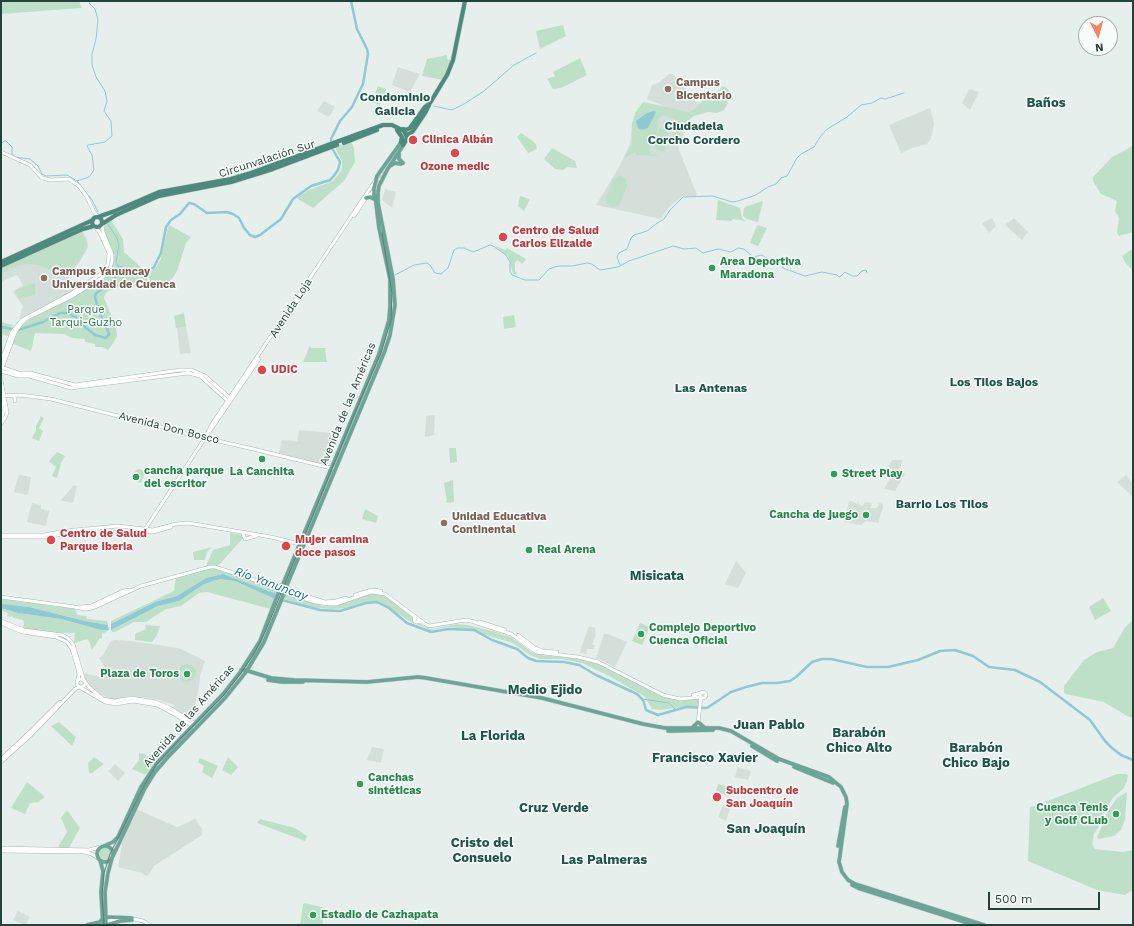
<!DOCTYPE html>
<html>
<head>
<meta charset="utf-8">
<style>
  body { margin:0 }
  #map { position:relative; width:1134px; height:926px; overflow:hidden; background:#e6efeb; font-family:"Work Sans",sans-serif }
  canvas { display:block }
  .frame { position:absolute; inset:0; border:2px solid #24423a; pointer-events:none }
  .north { position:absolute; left:1078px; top:16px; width:40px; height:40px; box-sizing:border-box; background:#f7fbf9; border:1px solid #a3b1ad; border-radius:50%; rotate:174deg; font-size:11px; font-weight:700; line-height:16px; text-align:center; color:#24423a }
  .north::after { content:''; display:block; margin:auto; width:14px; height:18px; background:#f4845f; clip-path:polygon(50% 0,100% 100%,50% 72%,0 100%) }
  .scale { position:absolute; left:988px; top:892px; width:112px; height:18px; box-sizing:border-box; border:2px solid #24423a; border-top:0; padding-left:5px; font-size:12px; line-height:14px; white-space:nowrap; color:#24423a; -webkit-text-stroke:3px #f7fbf9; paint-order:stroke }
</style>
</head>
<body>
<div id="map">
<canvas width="1134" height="926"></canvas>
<div class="frame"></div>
<div class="north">N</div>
<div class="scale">500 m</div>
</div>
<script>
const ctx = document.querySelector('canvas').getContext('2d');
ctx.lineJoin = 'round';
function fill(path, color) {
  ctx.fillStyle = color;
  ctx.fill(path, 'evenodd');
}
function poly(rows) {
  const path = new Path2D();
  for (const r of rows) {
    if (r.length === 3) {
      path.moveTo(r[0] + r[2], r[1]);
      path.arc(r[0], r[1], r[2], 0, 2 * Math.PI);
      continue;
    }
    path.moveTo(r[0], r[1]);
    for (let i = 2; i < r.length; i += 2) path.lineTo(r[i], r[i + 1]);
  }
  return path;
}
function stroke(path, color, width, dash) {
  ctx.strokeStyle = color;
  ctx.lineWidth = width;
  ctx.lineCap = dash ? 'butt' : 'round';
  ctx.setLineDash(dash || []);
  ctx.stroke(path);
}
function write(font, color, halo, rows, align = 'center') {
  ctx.font = font + ' "Work Sans",sans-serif';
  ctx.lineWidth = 3;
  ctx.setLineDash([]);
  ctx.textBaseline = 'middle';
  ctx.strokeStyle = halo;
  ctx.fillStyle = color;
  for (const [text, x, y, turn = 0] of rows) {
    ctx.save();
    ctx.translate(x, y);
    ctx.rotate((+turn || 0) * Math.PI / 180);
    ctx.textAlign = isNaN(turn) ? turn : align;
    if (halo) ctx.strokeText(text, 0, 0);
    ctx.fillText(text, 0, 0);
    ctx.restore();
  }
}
const built = poly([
  [398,67,420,74,410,92,392,85],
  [669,74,673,74,696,102,701,103,690,112,666,107,647,99,652,85,658,83],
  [969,89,979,92,970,110,962,103],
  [324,101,335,107,329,117,317,111],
  [638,108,656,108,685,119,684,144,678,147,697,195,695,196,682,196,668,208,661,219,596,205,619,167,630,144,632,124],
  [930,108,934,123,931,139,927,144,912,148,901,153,889,125],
  [385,189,396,192,392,208,382,200],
  [992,218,996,226,989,233,982,223],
  [1014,218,1028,232,1022,240,1005,225],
  [82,231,87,239,88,247,79,263,71,272,68,281,70,286,76,289,19,319,23,306,13,292,23,285,17,275,3,281,1,285,1,266],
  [186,327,191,353,180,354,177,328],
  [435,415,434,435,425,437,426,416],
  [299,430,334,433,328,466,279,453,282,440,297,441],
  [892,460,903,460,899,471,905,474,895,491,884,489,895,470,888,467],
  [19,475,31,477,28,495,14,492],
  [1126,475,1133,484,1133,494,1131,495,1117,482],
  [74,485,77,486,73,503,62,501,61,500],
  [859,500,858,504,863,506,865,502,872,503,871,508,877,508,879,503,883,504,883,508,878,523,866,521,861,525,844,522,849,502,852,501,857,504],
  [32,503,41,505,41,509,49,511,46,526,27,522],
  [736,561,746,573,738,588,725,584],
  [589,626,595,628,596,634,592,644,595,645,593,649,587,649,586,654,581,653,580,651],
  [604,634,608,634,627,642,615,667,596,658],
  [115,640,131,641,171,647,181,649,205,661,200,676,199,687,192,720,175,709,174,705,159,700,149,698,129,696,120,698,117,699,110,699,93,690,84,678,85,673,100,677,104,666,99,658,103,655,111,641],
  [372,747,384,749,381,763,367,760],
  [115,764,125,773,118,781,108,771],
  [738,767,751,771,748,780,735,777],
  [723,805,731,806,726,821,718,817],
  [136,809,177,827,189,822,195,818,202,829,202,835,154,866,148,876,144,875,142,873,118,867,123,839],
  [18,911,30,917,25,925,13,920]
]);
const green = poly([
  [1,1,79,1,82,8,1,14],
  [563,25,566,36,540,49,536,31],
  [447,55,447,59,451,60,443,80,422,76,427,59],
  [580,58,587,75,561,88,553,89,547,79,555,76,553,72],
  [378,86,386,89,380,105,372,102],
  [722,86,727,88,730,92,727,105,724,110,717,113,708,112,694,116,690,119,677,142,671,142,678,121,663,115,658,119,657,134,651,142,650,147,650,154,658,155,657,156,635,155,636,152,624,158,632,144,632,124,635,113,643,102,690,112,701,103,702,100,706,98,705,96,720,90],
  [659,128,670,131,664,151,654,149],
  [521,133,533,141,536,144,537,149,528,153,517,137],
  [351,141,354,148,355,162,344,181,313,208,298,199,298,197,309,190,333,181,341,171,342,166,342,161,335,147],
  [1133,146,1133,232,1119,236,1117,233,1119,218,1115,211,1117,201,1101,194,1093,181,1093,177,1112,157],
  [552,148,575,161,577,168,568,167,563,170,555,169,552,166,544,159],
  [618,176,622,176,626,179,627,186,620,204,618,206,612,207,607,204,606,198,613,179],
  [520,196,530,199,524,211,518,206],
  [718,200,740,208,742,218,746,221,732,219,732,221,716,220],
  [763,201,758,222,746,219,743,216,744,208,747,206],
  [111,220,123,239,124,252,145,271,148,281,126,285,108,291,105,294,104,298,116,327,117,336,112,345,108,350,102,347,95,347,95,344,85,342,85,339,72,338,64,334,35,333,31,351,11,343,22,326,30,319,72,298,107,276,112,267,113,259,104,229,106,223],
  [169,225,191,237,186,243,177,271,172,279,163,286,158,280,150,281,148,273,156,267,161,259,165,239],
  [757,225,767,228,758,246,750,243],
  [82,232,87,243,87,247,86,251,76,265,63,273,57,273,38,265,28,264,17,266,1,273,1,267],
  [496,246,505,250,507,248,526,259,522,264,517,260,515,263,515,271,517,273,516,275,513,274,508,256,496,247],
  [1133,248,1133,269,1132,270,1125,262,1122,256],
  [35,283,35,295,19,299,15,290],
  [184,313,186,327,176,328,174,316],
  [514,315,516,327,504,329,503,317],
  [1,322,13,325,8,336,1,334],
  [310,345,311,348,326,348,325,350,327,362,303,362],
  [41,416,44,418,39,428,43,431,39,441,32,438,36,430,36,426],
  [449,448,456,448,457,462,450,463],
  [57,452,65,456,61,463,57,478,52,476,56,467,49,461],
  [140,469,145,472,141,483,132,479,136,470],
  [453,480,454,502,447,503,444,483],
  [365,509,378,516,376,523,362,519],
  [230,533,243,535,243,538,219,565,206,566,213,550,230,545],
  [212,547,207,552,205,560,194,560,193,552],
  [212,568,275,588,278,592,277,594,223,574,206,578,177,596,155,602,111,624,111,621,174,591,176,577],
  [220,579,235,581,275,599,271,609,207,592,199,593,181,606,166,609,146,622,134,622,115,632,112,632,111,630,158,606,179,601,204,584],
  [368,594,378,594,386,596,423,626,431,629,457,624,467,625,493,631,511,637,533,653,542,655,591,660,661,695,671,698,699,698,698,706,687,706,661,710,652,709,644,696,609,676,582,663,562,659,540,659,530,655,513,643,465,629,449,627,430,630,411,622,378,601,360,603,345,608,332,609,316,608,284,599,285,596,288,595,323,606,340,604],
  [1103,598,1111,611,1095,620,1089,607],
  [1,599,75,609,77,615,86,616,87,619,107,621,108,625,85,621,29,607,5,605,1,604],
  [1,608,18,613,61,619,105,630,109,630,102,634,102,639,100,638,92,650,89,641,87,639,74,643,75,633,42,632,23,629,24,623,23,620,13,618,12,616,10,617,7,616,8,613,1,610],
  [1133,619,1133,718,1127,716,1104,702,1065,694,1064,692,1064,686,1084,660,1097,652,1113,648,1124,629],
  [640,623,650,627,642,645,632,641],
  [145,625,160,626,157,635,152,642,135,640,135,634,146,629],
  [187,673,9],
  [59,722,76,737,72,746,51,726],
  [139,753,144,754,156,763,146,775,132,769,139,760],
  [94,757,104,764,92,773,89,773,88,763],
  [228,757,238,767,231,775,222,770],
  [200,758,218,766,212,778,202,772,204,766,198,762],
  [1117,774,1126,774,1128,775,1127,781,1124,788,1113,798,1103,814,1102,822,1094,834,1092,844,1095,849,1123,852,1133,850,1133,890,1125,895,1097,890,1028,861,1030,807,1040,804],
  [27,782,45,797,38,802,30,803,25,814,11,808],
  [718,784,730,787,732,789,729,796,716,792],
  [1127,792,1125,819,1121,830,1114,836,1099,839,1097,838,1108,811,1117,798],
  [67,810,80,828,69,848,59,848,59,845,67,832,61,818],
  [260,819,295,828,307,836,305,841,257,823],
  [105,854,6],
  [305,903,325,908,322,925,300,925,303,904]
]);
const water = poly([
  [654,111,656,112,648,128,642,130,638,128,636,121,647,113],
  [223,574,277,594,275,599,235,581,220,579,204,584,179,601,158,606,111,630,111,624,155,602,177,596,206,578],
  [1,604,29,607,85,621,108,625,109,630,102,630,61,619,18,613,1,608]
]);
const stream = poly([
  [434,106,452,110,464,104,484,91,514,65,536,53],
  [1,144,4,141,6,141,12,147,12,154,15,157,30,159,38,166,42,174,46,176,67,175,77,181,92,200,98,212],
  [77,181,89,177,94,170,92,155,87,146,88,145,105,142,112,136,111,121,104,111,107,101,105,91,96,77,92,65,92,54,96,39,98,20,95,9,89,3,89,1],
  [107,223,117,238,119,245,116,262,119,267],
  [620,265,617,257,619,253,627,249,631,238,634,235,647,231,656,224,664,219,670,210,683,197,713,196,732,202,738,201,756,195,768,187,776,184,781,178,787,176,797,158,801,154,814,147,820,137,826,130,847,117,861,105,872,103,881,98,885,99,904,93],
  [393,276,414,265,427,263,430,265,435,273,441,274,448,268,454,250,457,248,464,248,473,252,490,245,493,246,506,255,510,262,510,271,512,275,525,280,539,280,549,269,558,266,572,266,587,263,592,264,597,268,600,270,618,267,629,261,673,246,684,249,696,248,703,253,718,249,731,252,738,248,744,249,753,257,762,255,775,264,781,262,783,264,783,268,805,276,822,272,837,275,839,277,841,276,845,272,852,276,857,276,862,271,866,270,867,273],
  [642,699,669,703,675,709]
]);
const river = poly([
  [1,327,18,330,43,322,60,313,68,313,77,318,85,327,95,335,106,338,109,334,107,328,99,312,95,297,96,293,113,283,119,267,135,272,144,273,154,267,161,253,166,227,171,220,180,214,189,203,194,204,207,213,227,212,233,214,239,218,244,228,250,235,255,237,260,235,281,219,293,199,311,186,330,180,333,177,338,170,340,162,332,148,331,139,340,121,352,107,363,84,368,54,367,49,357,29,351,1],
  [275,596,282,600,320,610,340,611,366,603,377,602,389,608,407,623,431,632,448,629,474,630,492,640,517,649,528,658,536,661,564,662,579,665,596,675,637,694,643,700,646,710,658,715,686,707,707,708,731,692,746,687,762,683,777,683,790,681,796,677,812,662,822,659,831,659,867,667,888,667,918,660,940,651,955,650,973,656,989,667,1015,670,1040,682,1090,720,1105,741,1112,748,1121,755,1133,760],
  [9,607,34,612]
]);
const primaryTunnel = poly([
  [375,194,377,184,381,175,393,157]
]);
const secondary = poly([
  [1,152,30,165,42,178,50,180,69,179,73,182,79,186,87,197,94,212,98,217],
  [354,216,366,198,374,191],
  [280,328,309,284],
  [1,362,12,332,22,320,72,293,101,274,105,269,108,264,109,253,100,233,95,227],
  [1,367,18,373,30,373,75,385,180,370,192,370,205,376,230,398],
  [2,368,15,333,20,325,26,319,71,297,103,277,110,269,112,261,112,254,103,232,102,224],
  [1,371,18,376,29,376,71,388,188,373,200,376,229,402],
  [1,380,7,412,6,416,1,424],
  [12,395,15,397,15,401],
  [1,396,20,395,51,399,205,438,249,448,331,468,336,468],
  [1,420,4,410,1,396],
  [206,437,259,359],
  [136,530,153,532,171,527],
  [144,531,205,438,212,424,375,181],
  [243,534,245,539,256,536],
  [1,535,44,535,65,531,118,526,153,530,176,524,188,523,271,537,300,544],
  [53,536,65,533,99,529],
  [1,537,47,537],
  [288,588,293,592,325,602,336,601,346,598],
  [286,593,315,602,329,604,336,604,371,592,385,594,425,624,429,626,466,620,471,621,511,634,536,652,578,657,598,662,663,695,680,699,701,697],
  [355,595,372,590,381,591],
  [1,597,75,607],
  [74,607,85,609,93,608,141,586,210,567,215,567,273,586,279,591],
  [81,607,91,606,123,591,130,590],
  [414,617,415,622,421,622],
  [1,621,24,630,62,635,68,638,73,644,84,681],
  [480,622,505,630],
  [1,623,22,632,56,637,67,642,72,649,78,669,79,675,77,682],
  [518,635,535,648,543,651,557,652],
  [81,683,4],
  [85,682,90,688,103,699,114,701,132,698,156,702,170,708,194,723],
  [81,688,105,702,116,704,133,701,157,705,176,715,194,727],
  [703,695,3],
  [693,695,701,693],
  [698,723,701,697],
  [1,759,33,729,60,702],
  [1,762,30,736,75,689,79,687],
  [1,848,89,850,100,847],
  [1,851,84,852,92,854,98,858],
  [130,918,143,921,150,925],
  [108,921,120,918],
  [100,925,101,925]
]);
const primary = poly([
  [399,154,399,159,403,163],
  [390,166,395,163,401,164],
  [374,196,374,188,377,176,402,141],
  [366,198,370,197,374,199],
  [283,584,379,354,389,320,390,307,390,279,379,228,375,195],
  [287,585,384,353,390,335,395,305,393,279,378,203,378,192,379,186,387,170,412,132],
  [241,670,245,670,271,678,294,680,367,682,418,677,426,678,542,698,643,724,665,728,719,728,731,731,779,759,829,777,841,787,846,797,847,804,839,862,842,872,848,880,855,884,984,925],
  [268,680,282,682,303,682],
  [692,728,698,722,704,727],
  [668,731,713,730],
  [752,746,777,761],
  [794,767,833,783],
  [105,854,8],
  [104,846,113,842,118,837,141,787,157,763,224,693,241,671,260,641,279,591],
  [838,846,845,807],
  [113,856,145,788,155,772,168,757,225,698,246,672,264,642,283,596,287,590,287,585,283,584,280,586,279,591,281,593,285,593],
  [100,860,103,871,101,892,103,925],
  [852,885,858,888,974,925],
  [106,917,132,918],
  [87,925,100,922,102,919],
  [106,925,105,892,108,873,112,858],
  [107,925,120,921,132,920]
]);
const trunk = poly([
  [403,129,406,130,410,128,425,107,430,103,447,75,453,60,465,1],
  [397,130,402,137,401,142],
  [406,135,409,134,413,131,425,113,429,105],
  [344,143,377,130],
  [97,222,5],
  [98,217,115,211,159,192,231,179,251,173,383,125,392,125,404,131,407,137,403,145],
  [102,224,116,215,159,196,231,182,273,169,337,145],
  [1,262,93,220],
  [1,266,83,229,94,226]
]);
const tram = poly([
  [104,925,102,894,104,873,110,854,145,784,156,765,175,744,223,696,241,673,254,654,266,630,361,398,381,353,391,320,392,293,382,233]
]);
const markers = [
  [668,89,4,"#8d6e63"],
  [413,140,5,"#e0444e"],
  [455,153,5,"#e0444e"],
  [503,237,5,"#e0444e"],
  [712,268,4,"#2e9e5b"],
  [44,278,4,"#8d6e63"],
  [262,370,5,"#e0444e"],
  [262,459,4,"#2e9e5b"],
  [834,474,4,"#2e9e5b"],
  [136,477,4,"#2e9e5b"],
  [866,515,4,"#2e9e5b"],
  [444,523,4,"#8d6e63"],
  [51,540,5,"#e0444e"],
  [286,546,5,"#e0444e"],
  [529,550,4,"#2e9e5b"],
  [641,634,4,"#2e9e5b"],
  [187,674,4,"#2e9e5b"],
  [360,784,4,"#2e9e5b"],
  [717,797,5,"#e0444e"],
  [1116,814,4,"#2e9e5b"],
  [313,915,4,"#2e9e5b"]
];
const educationNames = [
  ["Campus",676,83],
  ["Bicentario",676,96],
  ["Campus Yanuncay",52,272],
  ["Universidad de Cuenca",52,285],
  ["Unidad Educativa",452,517],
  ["Continental",452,530]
];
const healthNames = [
  ["Clinica Albán",422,140],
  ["Ozone medic",455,167,"center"],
  ["Centro de Salud",512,231],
  ["Carlos Elizalde",512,244],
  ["UDIC",271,370],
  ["Centro de Salud",60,534],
  ["Parque Iberia",60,547],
  ["Mujer camina",295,540],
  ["doce pasos",295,553],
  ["Subcentro de",726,791],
  ["San Joaquín",726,804]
];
const streetNames = [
  ["Circunvalación Sur",267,159,-18],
  ["Avenida Loja",291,308,-57],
  ["Avenida de las Américas",348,404,-68],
  ["Avenida Don Bosco",169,428,14],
  ["Avenida de las Américas",189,716,-49]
];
const leisureNames = [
  ["Area Deportiva",720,262],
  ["Maradona",720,275],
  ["cancha parque",144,471],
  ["del escritor",144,484],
  ["La Canchita",262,472,"center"],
  ["Street Play",842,474],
  ["Cancha de juego",858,515,"right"],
  ["Real Arena",537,550],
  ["Complejo Deportivo",649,628],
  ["Cuenca Oficial",649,641],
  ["Plaza de Toros",179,674,"right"],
  ["Canchas",368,778],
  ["sintéticas",368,791],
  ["Cuenca Tenis",1108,808,"right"],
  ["y Golf CLub",1108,821,"right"],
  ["Estadio de Cazhapata",321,915]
];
const parkNames = [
  ["Parque",86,310],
  ["Tarqui-Guzho",86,323]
];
const neighbourhoodNames = [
  ["Condominio",395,97],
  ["Galicia",395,111],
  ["Ciudadela",694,126],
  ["Corcho Cordero",694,140],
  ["Los Tilos Bajos",994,382],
  ["Las Antenas",711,388],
  ["Barrio Los Tilos",942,504]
];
const waterNames = [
  ["Río Yanuncay",271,584,20]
];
const quarterNames = [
  ["Baños",1046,103],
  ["Misicata",657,576],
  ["Medio Ejido",545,690],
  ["Juan Pablo",769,725],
  ["Barabón",859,733],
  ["Chico Alto",859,748],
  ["La Florida",493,736],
  ["Barabón",976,748],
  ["Chico Bajo",976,763],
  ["Francisco Xavier",705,758],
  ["Cruz Verde",554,808],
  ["San Joaquín",766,829],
  ["Cristo del",482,843],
  ["Consuelo",482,858],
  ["Las Palmeras",604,860]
];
fill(built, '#d4dfda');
fill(green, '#bfe0c8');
fill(water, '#8ec9d4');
stroke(stream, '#8ec9d4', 1);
stroke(river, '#8ec9d4', 2.5);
stroke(primaryTunnel, '#bfccc8', 3.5, [3.5, 2]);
stroke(secondary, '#a4bbb3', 4);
stroke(primary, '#c2cac8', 4.5);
stroke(trunk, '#c2cac8', 5);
stroke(secondary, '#fff', 3);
stroke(primary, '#6aa596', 3.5);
stroke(trunk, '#4c8a7c', 4);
stroke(tram, '#5f7d75', 1);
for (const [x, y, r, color] of markers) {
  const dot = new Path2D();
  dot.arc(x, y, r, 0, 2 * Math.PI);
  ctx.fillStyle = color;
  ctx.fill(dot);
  stroke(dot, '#f7fbf9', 1.5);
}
write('bold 11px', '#785e54', '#f7fbf9', educationNames, 'left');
write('bold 11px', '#be3a42', '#f7fbf9', healthNames, 'left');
write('11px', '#24423a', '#f7fbf9', streetNames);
write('bold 11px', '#27864d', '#f7fbf9', leisureNames, 'left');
write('11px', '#2d7a4b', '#f7fbf9', parkNames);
write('bold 12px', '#1f5548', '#f7fbf9', neighbourhoodNames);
write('italic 12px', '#1c6f80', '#f7fbf9', waterNames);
write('bold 13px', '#1f5548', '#f7fbf9', quarterNames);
</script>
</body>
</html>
